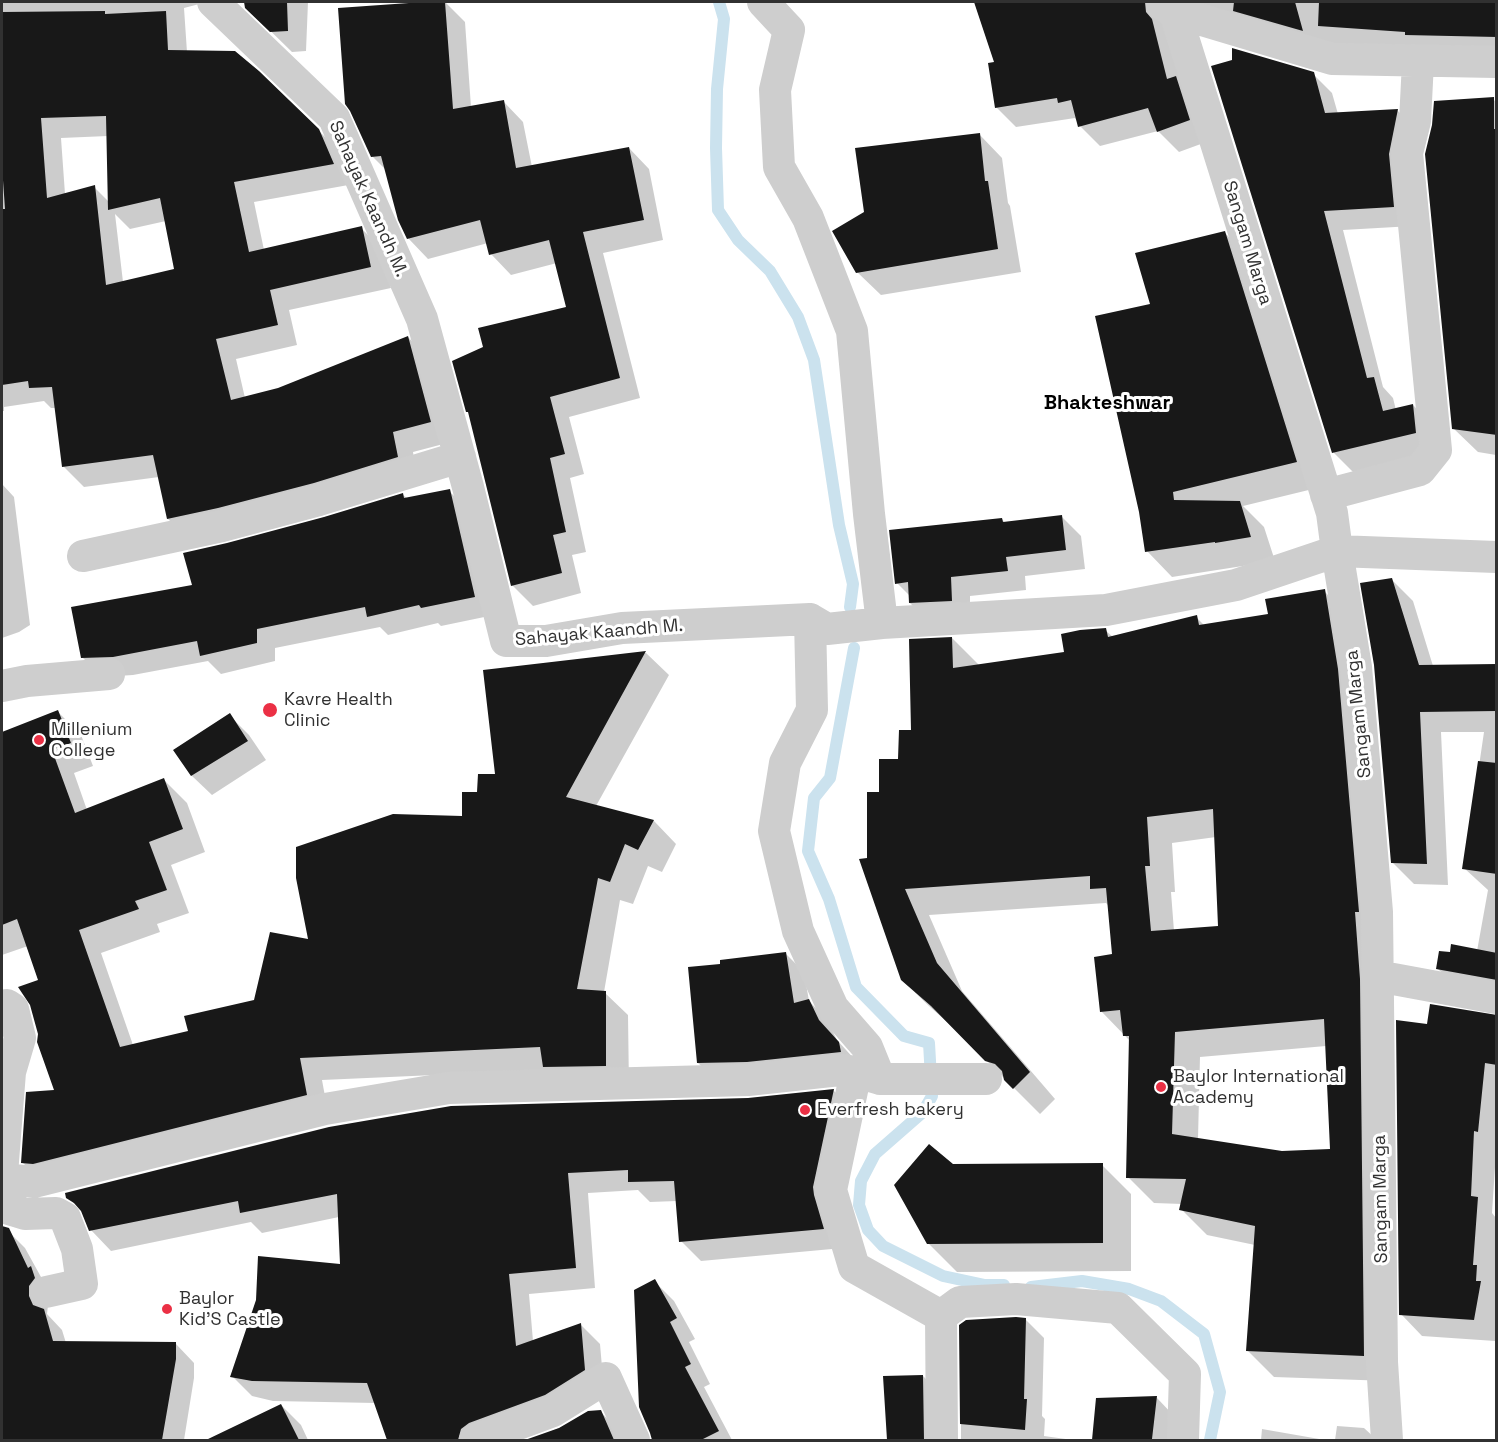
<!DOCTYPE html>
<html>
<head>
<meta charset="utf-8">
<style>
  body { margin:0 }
  #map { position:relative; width:1498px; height:1442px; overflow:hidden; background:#fff; font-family:"Space Grotesk",sans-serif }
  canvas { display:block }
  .frame { position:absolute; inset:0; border:3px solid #313131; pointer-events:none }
</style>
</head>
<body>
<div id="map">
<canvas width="1498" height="1442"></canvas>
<div class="frame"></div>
</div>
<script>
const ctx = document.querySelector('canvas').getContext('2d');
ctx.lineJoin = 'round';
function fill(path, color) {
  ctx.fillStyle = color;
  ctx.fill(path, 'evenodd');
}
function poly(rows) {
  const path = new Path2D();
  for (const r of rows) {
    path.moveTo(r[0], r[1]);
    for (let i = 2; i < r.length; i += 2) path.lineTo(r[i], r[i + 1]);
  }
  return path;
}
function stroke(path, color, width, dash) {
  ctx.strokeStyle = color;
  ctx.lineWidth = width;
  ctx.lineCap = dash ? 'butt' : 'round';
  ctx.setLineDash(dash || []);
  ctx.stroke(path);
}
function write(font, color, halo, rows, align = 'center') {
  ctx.font = font + ' "Space Grotesk",sans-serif';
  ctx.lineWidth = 6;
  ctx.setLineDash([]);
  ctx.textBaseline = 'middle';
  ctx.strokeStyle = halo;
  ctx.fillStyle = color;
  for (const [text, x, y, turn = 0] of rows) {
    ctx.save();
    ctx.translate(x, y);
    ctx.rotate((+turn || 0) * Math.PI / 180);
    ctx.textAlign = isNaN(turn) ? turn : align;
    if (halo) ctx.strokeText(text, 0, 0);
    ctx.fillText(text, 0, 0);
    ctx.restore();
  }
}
const shadow = poly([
  [2,2,207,2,184,8,187,52,318,130,339,151,354,184,254,202,264,250,361,228,382,249,391,288,289,310,297,345,236,359,245,398,279,389,408,337,428,358,451,442,413,452,417,477,189,539,168,519,159,477,84,487,63,466,56,408,51,408,44,401,4,407,4,411,2,411,2,328,6,328,2,318],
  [108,136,110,203,94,187,65,194,61,138],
  [115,214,130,229,166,221,176,270,123,282],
  [246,2,308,2,306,51,292,52,246,7],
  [445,2,465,22,471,107,503,101,523,122,532,167,629,148,649,169,663,240,603,253,640,398,569,417,584,474,570,478,586,552,572,555,581,593,533,606,512,585,470,414,568,308,557,263,511,275,491,254,488,243,428,259,408,238,387,171,372,156,340,10],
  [976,2,1496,2,1496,56,1320,44,1193,9,1209,141,1179,152,1158,131,1100,146,1080,126,1075,118,1016,127,996,107,996,64],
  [1213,67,1313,74,1332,93,1338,114,1397,110,1416,130,1413,226,1343,230,1383,387,1393,398,1396,410,1413,405,1432,425,1435,452,1353,472,1334,453],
  [1493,99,1496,102,1496,455,1478,452,1453,428],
  [979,134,1002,158,1008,203,1010,206,1021,272,881,295,857,272,865,212],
  [1224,232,1249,258,1321,487,1243,506,1264,527,1275,561,1172,577,1147,551,1151,305],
  [2,484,14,497,30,625,19,632,2,638],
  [449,491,468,510,494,615,441,626,438,623,388,635,380,627,275,648,275,661,221,674,208,661,133,675,102,677,83,658,193,586,227,545,403,495,408,499],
  [1062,517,1081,536,1085,569,1025,576,1026,590,970,596,970,620,929,622,910,603,910,596,897,583,1002,519,1005,523],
  [1392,580,1413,601,1433,666,1496,666,1496,996,1459,989,1437,968,1477,951,1488,890,1464,868,1484,732,1441,732,1448,885,1414,884,1392,862],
  [1324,591,1350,617,1389,1381,1274,1377,1248,1351,1255,1245,1207,1235,1181,1209,1182,1204,1154,1203,1128,1177,1131,1042,1101,1011,1114,956,1109,906,1106,903,929,915,962,991,1055,1099,1040,1114,956,1030,929,1006,902,980,868,859,881,793,900,761,952,638,979,665,1066,653,1105,630,1113,637,1196,617,1205,626,1269,615],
  [1216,837,1220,927,1174,931,1171,892,1175,892,1172,843],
  [1326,1046,1331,1151,1282,1152,1198,1139,1200,1057],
  [646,653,669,675,596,806,654,821,676,844,662,872,648,866,633,904,620,900,604,992,628,1015,629,1088,548,1070,322,1080,329,1118,45,1185,22,1162,56,1092,40,981,28,946,2,955,2,734,58,712,81,735,93,766,74,773,87,810,164,780,187,803,205,852,171,865,189,913,157,924,160,932,101,953,133,1045,190,1032,256,1002,310,941,463,817,478,794,497,776,484,672],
  [229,715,249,735,266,760,212,795,192,776,175,750],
  [786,954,804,972,809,1001,827,1020,837,1040,857,1062,717,1081,698,1063,721,965],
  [1496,1017,1496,1152,1492,1213,1496,1218,1495,1341,1422,1336,1401,1314,1428,1025],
  [833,1090,853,1110,833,1208,843,1248,701,1261,681,1241,677,1201,650,1202,638,1190,588,1193,595,1288,529,1294,533,1341,580,1324,600,1344,604,1390,495,1440,389,1440,375,1403,273,1401,252,1396,232,1376,342,1266,339,1217,262,1233,251,1222,111,1251,91,1230,84,1214,68,1197,749,1100],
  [1102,1165,1131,1194,1131,1271,957,1272,928,1243,952,1166],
  [8,1231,25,1248,41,1277,50,1287,47,1314,62,1330,66,1343,176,1344,194,1363,194,1378,184,1440,2,1440,2,1232,7,1237],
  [654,1281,674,1301,695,1339,689,1342,710,1384,704,1387,732,1440,653,1440],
  [1026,1320,1044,1338,1042,1416,1045,1419,1044,1436,1073,1440,961,1440,961,1326],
  [923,1376,942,1395,942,1440,888,1440,885,1377],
  [1157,1398,1175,1417,1172,1440,1094,1440,1097,1399],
  [281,1405,301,1425,308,1440,217,1440,216,1438],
  [600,1411,620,1432,624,1440,530,1440],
  [1337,1426,1364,1428,1377,1440,1335,1440],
  [1262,1429,1325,1440,1261,1440]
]);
const stream = poly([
  [719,2,724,19,717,89,716,148,718,210,738,240,770,271,798,317,814,360,839,525,853,584,850,607],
  [854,648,830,778,814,798,808,851,829,899,856,987,904,1036,929,1043,932,1096,923,1112,875,1154,861,1181,859,1205,868,1230,883,1246,943,1276,985,1285,1004,1285],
  [1031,1287,1082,1281,1129,1289,1161,1301,1204,1334,1220,1392,1210,1440]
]);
const building = poly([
  [244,2,287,2,288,31,270,32,245,8],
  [423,2,445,2,453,109,504,100,516,168,629,147,644,220,583,232,620,378,550,397,565,454,550,458,566,532,553,535,562,573,511,586,468,412,466,412,452,361,483,347,478,328,566,307,549,240,489,255,480,220,407,239,398,220,381,156,371,157,350,111,345,104,338,8],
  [974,2,1145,2,1146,12,1152,19,1167,79,1176,76,1190,120,1157,132,1148,108,1078,127,1071,100,1058,103,1057,98,995,108,988,63,994,62],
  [1234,2,1295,2,1303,31,1233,11],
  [1319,2,1497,2,1497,37,1405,35,1405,32,1318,26],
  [105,11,105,14,166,11,168,50,235,51,259,71,319,129,334,164,234,182,249,252,362,226,371,267,270,290,278,325,216,339,231,400,278,388,408,336,431,422,393,432,398,457,314,483,218,508,167,519,153,455,62,467,52,387,29,388,28,381,2,385,2,209,5,209,2,166,2,12],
  [106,116,108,210,160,198,174,269,106,285,95,185,47,198,41,118],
  [1232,48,1314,72,1325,113,1398,109,1389,154,1394,207,1324,211,1367,378,1374,377,1383,411,1413,404,1416,433,1332,453,1211,66,1232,60],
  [1494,97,1494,129,1497,129,1497,435,1452,429,1425,154,1432,125,1434,101],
  [980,133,985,181,988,181,998,249,856,273,832,231,864,212,855,148],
  [1225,231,1297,462,1173,492,1174,500,1240,501,1251,537,1215,543,1215,542,1145,552,1139,512,1095,316,1150,304,1135,253],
  [450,489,475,597,421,608,419,605,367,617,365,607,257,629,257,643,200,656,197,641,113,657,81,658,71,607,192,585,183,553,227,543,324,517,403,493,404,498],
  [1062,515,1066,550,1006,557,1008,571,951,577,952,601,909,603,908,582,895,584,889,530,1002,518,1003,522],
  [1392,578,1419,665,1497,664,1497,711,1420,712,1427,864,1391,863,1374,665,1360,583],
  [1325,589,1338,669,1359,912,1355,912,1360,979,1364,1356,1246,1351,1255,1226,1179,1210,1186,1179,1126,1178,1129,1036,1123,1036,1120,1010,1100,1012,1094,957,1112,954,1106,888,1090,889,1090,876,905,889,937,963,1030,1072,1013,1089,1004,1080,1002,1071,995,1064,985,1061,931,1006,901,980,859,859,867,858,867,792,879,792,879,759,898,759,899,730,911,730,909,639,952,637,953,668,1064,652,1061,634,1080,630,1106,628,1108,637,1197,615,1199,625,1268,614,1265,599],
  [1213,809,1218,926,1151,931,1145,866,1150,866,1147,817],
  [1324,1019,1330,1149,1282,1151,1172,1134,1175,1032],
  [646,651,566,797,654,820,638,850,625,844,610,882,598,878,577,989,606,991,606,1066,543,1067,540,1047,300,1058,307,1095,33,1164,21,1163,26,1092,54,1090,37,1042,38,1034,30,1005,18,987,38,980,17,919,2,925,2,732,58,710,71,743,52,750,75,813,164,778,183,829,149,842,167,890,135,901,139,909,79,930,120,1047,188,1031,184,1016,254,1000,270,932,308,939,296,878,296,847,393,814,462,816,462,792,477,792,478,774,495,774,483,670],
  [230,713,248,741,191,776,173,750],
  [1478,761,1497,763,1497,874,1462,869],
  [1451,944,1497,953,1497,980,1436,969,1439,951,1450,952],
  [786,952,794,1003,809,999,819,1020,839,1042,841,1052,747,1062,697,1063,688,967,720,964,720,960],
  [1430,1004,1497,1015,1497,1065,1485,1063,1478,1132,1474,1131,1471,1196,1478,1197,1473,1265,1477,1265,1476,1281,1481,1281,1474,1320,1399,1315,1396,1020,1427,1024],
  [834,1089,813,1187,814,1195,824,1229,679,1242,674,1181,628,1182,628,1170,568,1173,576,1268,509,1274,516,1346,581,1323,585,1370,545,1395,469,1423,461,1429,458,1440,387,1440,367,1383,252,1381,230,1377,256,1300,258,1256,340,1264,337,1194,240,1213,238,1201,89,1231,81,1211,74,1203,66,1198,65,1193,329,1127,451,1106,748,1098],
  [929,1144,953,1164,1103,1163,1103,1243,927,1244,894,1185],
  [2,1226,9,1228,28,1268,31,1266,35,1278,29,1286,29,1296,33,1305,44,1309,53,1341,176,1342,176,1359,162,1440,2,1440],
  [655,1279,677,1318,670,1322,691,1364,685,1367,719,1431,701,1440,652,1440,650,1433,639,1407,634,1290],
  [1016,1317,1026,1318,1024,1399,1027,1399,1025,1430,960,1424,959,1325,966,1320],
  [923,1375,924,1440,887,1440,883,1376],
  [1157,1396,1152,1439,1092,1440,1096,1398],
  [281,1404,299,1440,206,1440],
  [601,1410,614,1440,525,1440,559,1428,588,1411]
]);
const minor = poly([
  [213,2,334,118,422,319,468,487,506,641,546,641,622,628,810,619,812,710,785,763,774,831,798,931,833,1008,867,1047,880,1079],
  [763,2,789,30,775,90,779,167,808,218,852,331,869,514,882,623],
  [1162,4,1175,12,1332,59,1496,62],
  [1175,12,1332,513,1337,551,1356,667,1377,912,1382,1362,1387,1440],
  [1326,495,1420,470,1436,450,1407,153,1415,121,1418,62],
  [83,556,222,526,319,500,460,457],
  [810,619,827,629,882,623,1106,610,1236,585,1337,551,1496,557],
  [2,686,27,681,109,674],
  [1377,976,1496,998],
  [856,1072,831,1190,854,1267,941,1316],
  [2,1174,10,1072,20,1038,13,1009,7,1005],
  [2,1179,34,1182,325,1109,449,1088,748,1080,840,1070,856,1072,880,1079,986,1079],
  [2,1207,25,1214,56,1213,65,1218,77,1249,82,1284,46,1292],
  [941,1316,960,1302,1016,1299,1118,1308,1185,1374,1183,1440],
  [941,1316,942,1440],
  [475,1440,553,1411,606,1378,634,1440]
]);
const markers = [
  [270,710,8,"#eb3045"],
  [39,740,6,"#eb3045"],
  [1161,1087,6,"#eb3045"],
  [805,1110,6,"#eb3045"],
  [167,1309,6,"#eb3045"]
];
const streetNames = [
  ["Sahayak Kaandh M.",368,199,66],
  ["Sangam Marga",1247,243,73],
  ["Sahayak Kaandh M.",599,633,-5],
  ["Sangam Marga",1359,714,-96],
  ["Sangam Marga",1381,1199,-91]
];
const poiNames = [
  ["Kavre Health",284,700],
  ["Clinic",284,721],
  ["Millenium",51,730],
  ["College",51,751],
  ["Baylor International",1173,1077],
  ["Academy",1173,1098],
  ["Everfresh bakery",817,1110],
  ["Baylor",179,1299],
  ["Kid'S Castle",179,1320]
];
const neighbourhoodNames = [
  ["Bhakteshwar",1107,404]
];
fill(shadow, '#0003');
stroke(stream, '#cbe2ee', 12);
fill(building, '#181818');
stroke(minor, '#cecece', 32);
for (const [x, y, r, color] of markers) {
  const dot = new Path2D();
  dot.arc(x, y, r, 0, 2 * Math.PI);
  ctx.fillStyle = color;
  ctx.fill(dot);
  stroke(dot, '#fff', 2);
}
write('18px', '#313131', '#fff', streetNames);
write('18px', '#313131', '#fff', poiNames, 'left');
write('bold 20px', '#000', '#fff', neighbourhoodNames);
</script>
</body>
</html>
